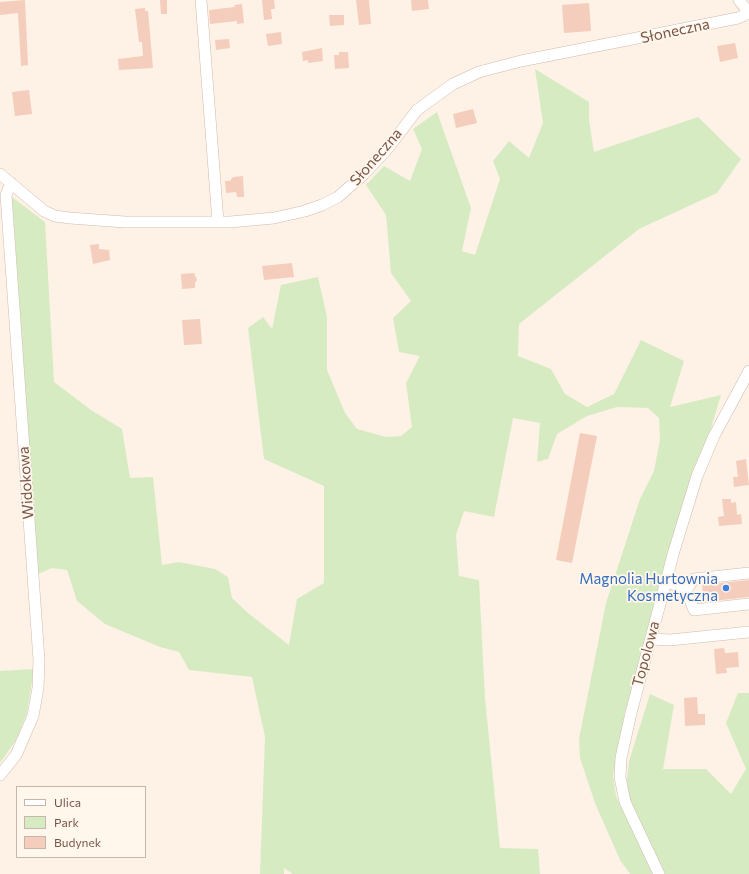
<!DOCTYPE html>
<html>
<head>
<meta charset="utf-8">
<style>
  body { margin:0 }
  #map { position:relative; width:749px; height:874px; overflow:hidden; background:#fdf2e5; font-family:Commissioner,sans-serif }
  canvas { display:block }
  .legend { position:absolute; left:16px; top:786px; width:130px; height:72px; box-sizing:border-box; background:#fff6ec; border:1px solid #c9b6ab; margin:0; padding:5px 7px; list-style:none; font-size:12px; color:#775649 }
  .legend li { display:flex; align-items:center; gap:8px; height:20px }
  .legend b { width:20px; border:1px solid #c9b6ab }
</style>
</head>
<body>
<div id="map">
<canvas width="749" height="874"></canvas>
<ul class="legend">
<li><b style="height:5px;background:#fff"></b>Ulica</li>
<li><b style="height:11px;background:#d7ebc3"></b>Park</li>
<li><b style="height:11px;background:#f4cdbc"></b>Budynek</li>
</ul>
</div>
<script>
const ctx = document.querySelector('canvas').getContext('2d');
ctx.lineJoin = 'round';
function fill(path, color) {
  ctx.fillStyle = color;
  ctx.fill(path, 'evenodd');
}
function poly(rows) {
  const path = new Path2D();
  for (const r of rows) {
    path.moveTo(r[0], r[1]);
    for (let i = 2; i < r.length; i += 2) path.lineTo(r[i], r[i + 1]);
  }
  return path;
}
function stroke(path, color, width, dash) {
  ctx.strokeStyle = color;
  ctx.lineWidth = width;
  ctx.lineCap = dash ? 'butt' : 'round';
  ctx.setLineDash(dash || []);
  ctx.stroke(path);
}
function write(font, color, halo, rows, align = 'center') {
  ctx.font = font + ' Commissioner,sans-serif';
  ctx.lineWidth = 3.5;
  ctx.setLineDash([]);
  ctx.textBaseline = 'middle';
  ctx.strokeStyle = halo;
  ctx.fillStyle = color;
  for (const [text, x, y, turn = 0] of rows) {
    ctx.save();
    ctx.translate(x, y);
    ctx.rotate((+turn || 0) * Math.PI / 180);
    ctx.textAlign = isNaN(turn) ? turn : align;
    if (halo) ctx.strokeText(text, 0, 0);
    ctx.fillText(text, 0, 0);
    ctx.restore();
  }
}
const green = poly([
  [535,69,589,102,589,120,594,152,698,117,741,159,717,193,639,229,519,324,518,356,551,369,565,394,587,407,614,394,641,340,684,361,670,407,721,395,625,712,613,775,616,796,653,874,630,874,620,860,595,803,580,758,579,739,606,603,640,499,654,471,660,440,659,418,648,408,617,407,587,416,557,434,548,459,537,462,540,423,513,418,494,517,464,511,456,535,459,576,479,580,485,698,500,848,538,849,540,874,293,874,284,868,284,874,260,874,265,737,252,677,189,670,179,652,160,647,105,624,77,601,67,570,52,568,38,574,12,197,45,222,54,382,91,410,122,429,130,478,153,477,162,565,179,562,215,569,228,577,232,598,248,613,289,645,297,599,324,583,324,486,264,459,248,328,263,317,272,329,281,285,318,277,327,317,327,370,345,413,357,429,386,437,401,436,412,427,406,383,420,356,399,352,393,318,411,301,391,273,386,215,366,185,384,166,410,181,422,149,413,129,437,112,471,208,462,251,475,255,500,179,493,161,509,141,529,158,543,123],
  [34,669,27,713,16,740,0,763,0,671],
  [738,693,749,693,749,874,664,874,626,790,629,761,650,694,674,705,663,769,706,769,731,794,746,769,726,723]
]);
const building = poly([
  [25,0,28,65,21,66,18,13,0,15,0,2],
  [160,0,167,0,167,14,161,14],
  [262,0,274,0,275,9,271,9,272,19,264,20],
  [356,0,369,0,371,24,359,25],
  [411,0,428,0,429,9,412,11],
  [589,3,591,31,564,33,562,5],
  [242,4,244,23,237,24,237,21,210,24,209,10,235,7,234,5],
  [145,8,145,11,148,11,153,68,119,70,118,59,143,56,142,42,139,42,135,9],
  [329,15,344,15,344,25,330,26],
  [281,32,282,44,268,46,266,34],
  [229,39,230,48,216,50,215,40],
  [735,43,738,58,720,62,717,46],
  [322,48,323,61,308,63,308,60,303,61,302,52],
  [339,52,348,52,349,68,335,69,334,55,339,55],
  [29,90,32,114,15,116,12,92],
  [473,109,477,123,456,128,453,114],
  [243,176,244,197,237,197,236,192,226,193,225,181,230,181,233,177],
  [99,244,99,249,109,250,110,260,93,264,90,245],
  [292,263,294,277,264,280,262,266],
  [194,273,197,280,195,283,195,288,182,289,181,274],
  [200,319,202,344,184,345,182,320],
  [580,433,597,436,572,563,556,560],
  [746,459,749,485,734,487,733,477,738,477,736,461],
  [722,499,731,499,731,503,736,502,737,515,741,514,742,524,719,526,718,517,724,516],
  [749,580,749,597,704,602,702,585],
  [724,648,725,653,738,652,739,667,726,668,727,673,716,674,714,649],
  [697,697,698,714,705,714,705,725,685,726,684,698]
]);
const minor = poly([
  [201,0,218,222],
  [739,0,749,13],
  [0,174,44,211,55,216,70,218,125,222,230,222,274,218,305,211,322,205,338,197,364,174,389,147,417,110,453,84,479,72,521,61,738,18,749,13],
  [666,581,686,590,694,610,749,604],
  [686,590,694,579,749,573],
  [651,639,670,640,749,632],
  [0,775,16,755,33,716,38,688,39,660,6,195,11,183],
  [659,874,625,802,620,777,621,758,631,713,674,551,697,476,714,436,749,371]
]);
const markers = [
  [726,588,4,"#3f7fe0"]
];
const streetNames = [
  ["Słoneczna",675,31,-12],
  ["Słoneczna",376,157,-49],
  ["Widokowa",26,483,-94],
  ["Topolowa",646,654,-75]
];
const shopNames = [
  ["Magnolia Hurtownia",718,579],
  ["Kosmetyczna",718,596]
];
fill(green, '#d7ebc3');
fill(building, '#f4cdbc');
stroke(minor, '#d1baad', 12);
stroke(minor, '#fff', 11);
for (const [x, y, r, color] of markers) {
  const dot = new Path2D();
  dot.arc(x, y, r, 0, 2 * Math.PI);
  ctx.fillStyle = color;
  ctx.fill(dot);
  stroke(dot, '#fff6ec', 1.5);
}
write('15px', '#775649', '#fff6ec', streetNames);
write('15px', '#366cbe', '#fff6ec', shopNames, 'right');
</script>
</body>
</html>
